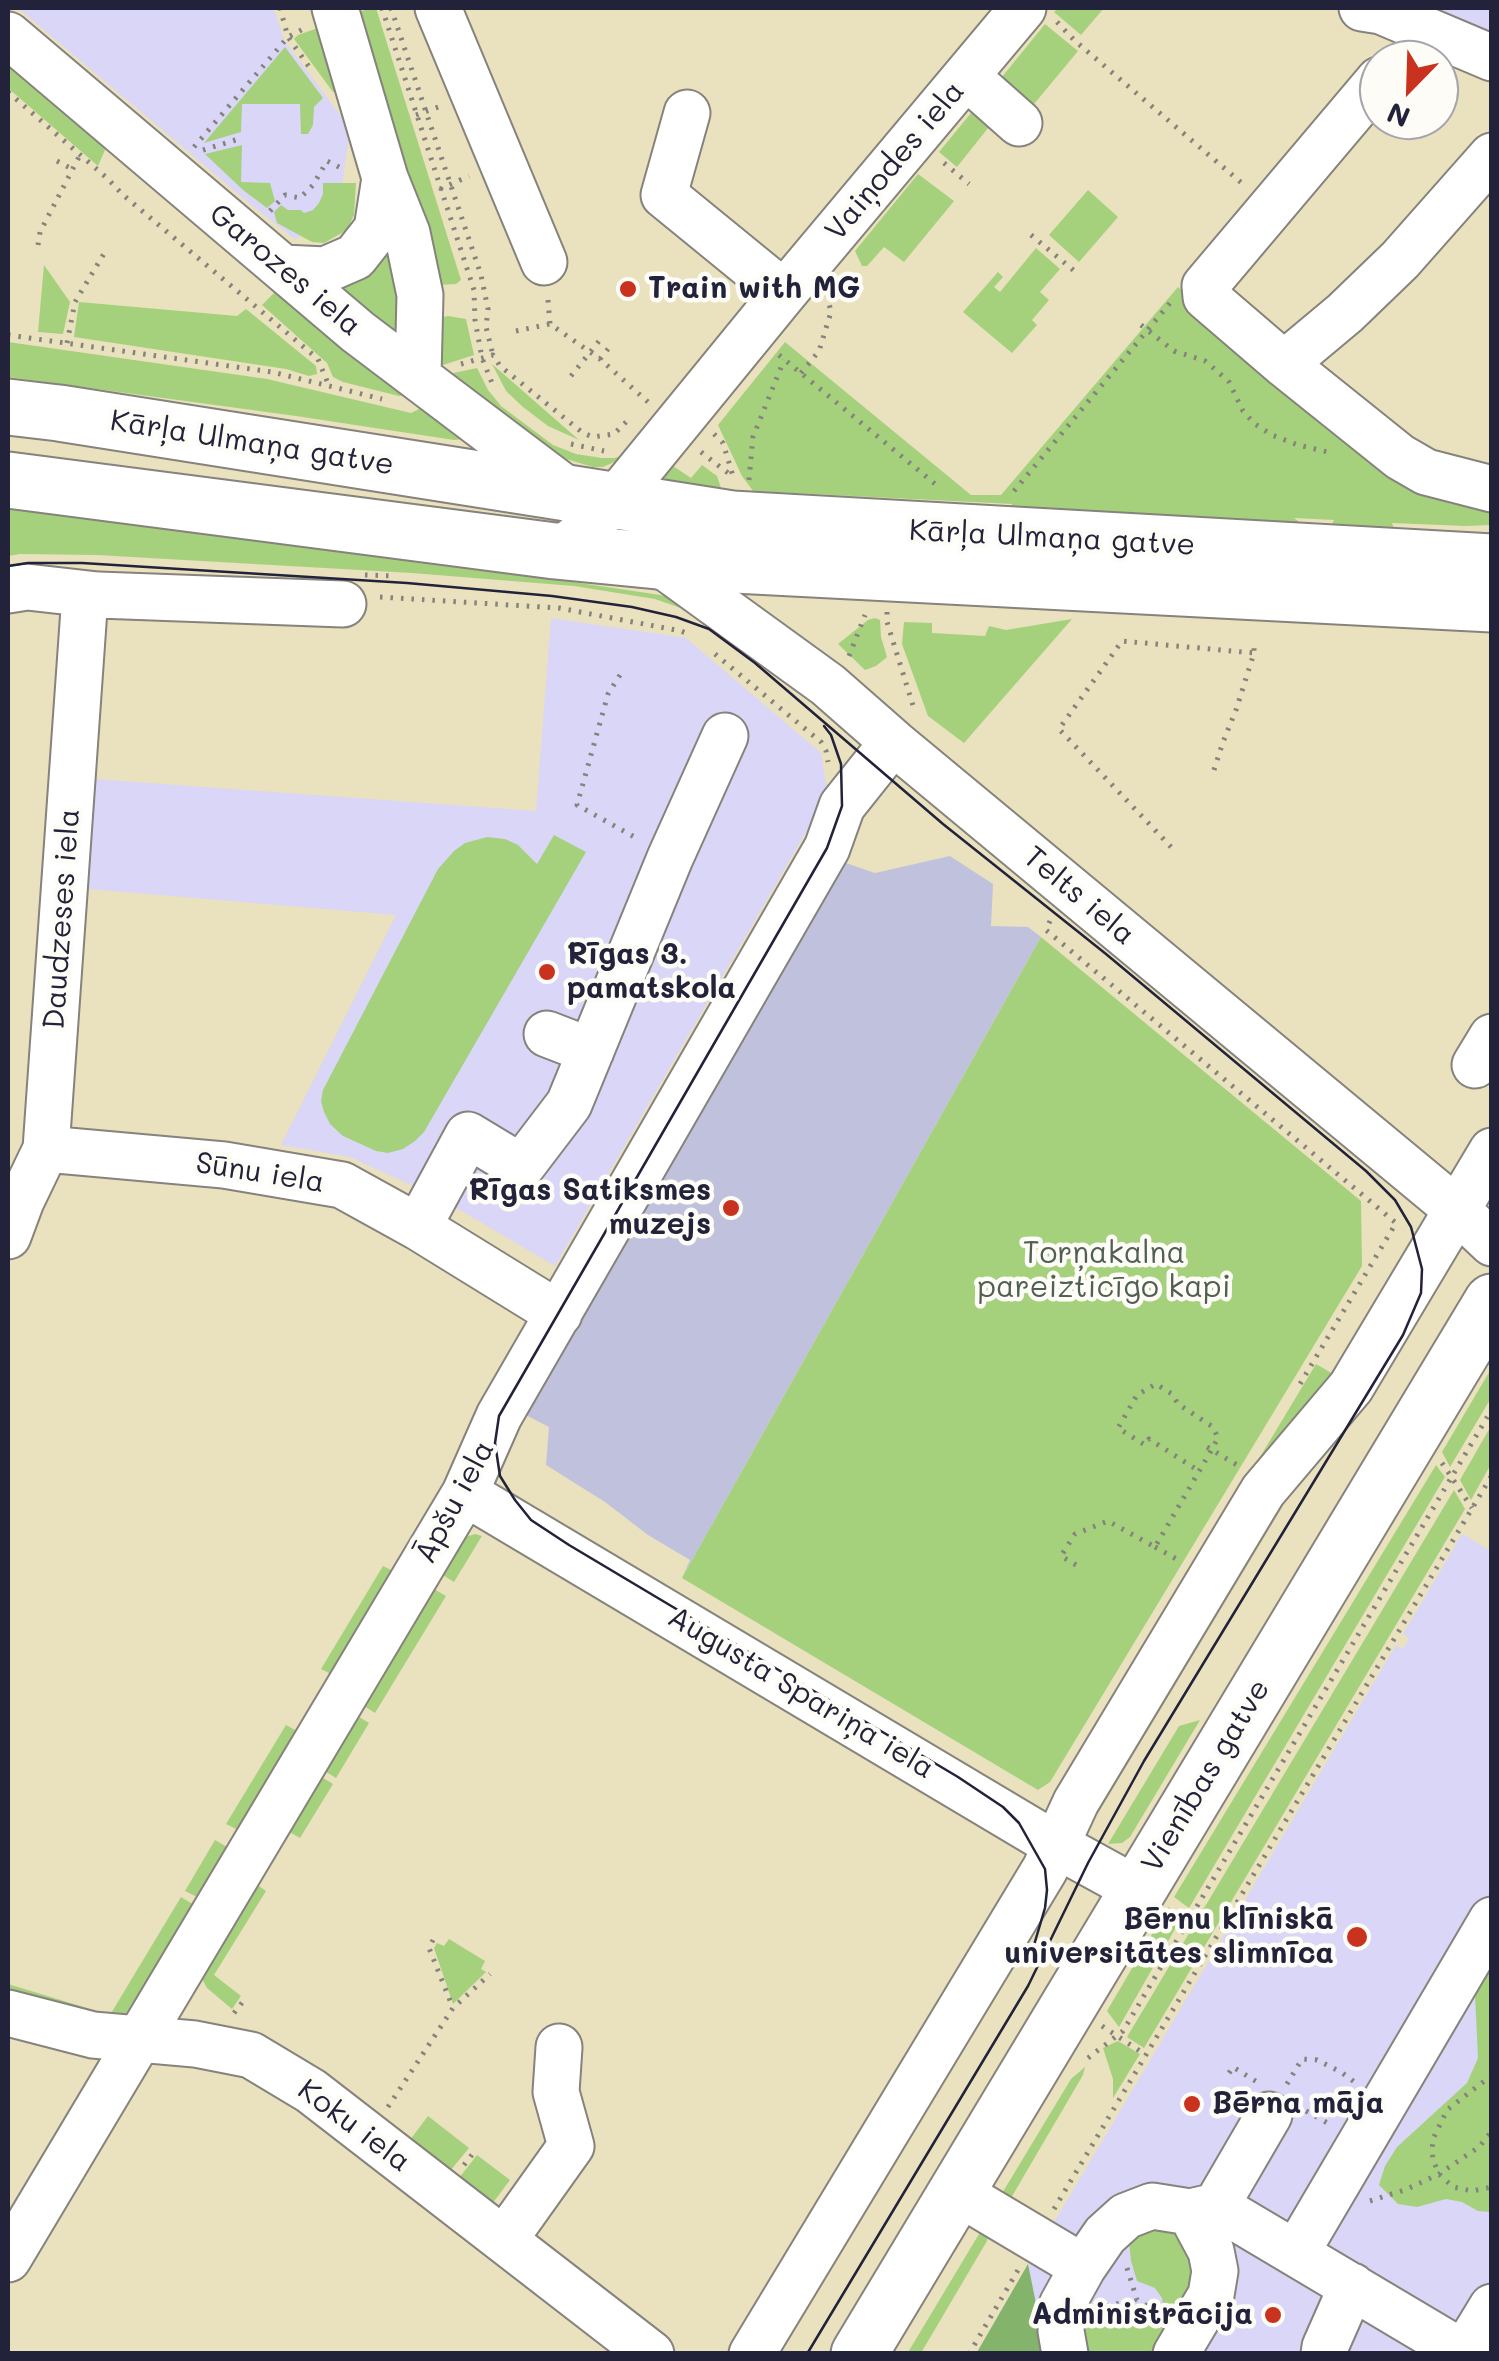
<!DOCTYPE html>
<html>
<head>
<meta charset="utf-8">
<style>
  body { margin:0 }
  #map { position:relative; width:1499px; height:2361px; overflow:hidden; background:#eae1be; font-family:Mali,sans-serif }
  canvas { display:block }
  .frame { position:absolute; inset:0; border:10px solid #22223b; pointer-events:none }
  .north { position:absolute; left:1359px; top:40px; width:100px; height:100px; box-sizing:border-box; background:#fdfcf7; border:2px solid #a5a5ac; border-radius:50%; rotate:203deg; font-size:28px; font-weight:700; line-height:40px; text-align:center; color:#22223b }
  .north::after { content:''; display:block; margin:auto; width:35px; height:45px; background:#c8321e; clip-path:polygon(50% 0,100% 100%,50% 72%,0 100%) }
</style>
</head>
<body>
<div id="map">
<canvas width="1499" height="2361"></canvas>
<div class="frame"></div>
<div class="north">N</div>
</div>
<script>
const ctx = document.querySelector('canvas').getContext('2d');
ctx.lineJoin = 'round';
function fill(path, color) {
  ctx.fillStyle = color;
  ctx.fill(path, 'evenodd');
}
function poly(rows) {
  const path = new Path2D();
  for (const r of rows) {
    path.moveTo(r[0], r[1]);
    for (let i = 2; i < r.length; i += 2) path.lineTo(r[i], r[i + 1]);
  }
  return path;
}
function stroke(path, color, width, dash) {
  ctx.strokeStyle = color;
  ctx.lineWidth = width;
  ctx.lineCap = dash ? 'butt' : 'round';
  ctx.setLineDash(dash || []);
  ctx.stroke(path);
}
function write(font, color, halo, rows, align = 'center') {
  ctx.font = font + ' Mali,sans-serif';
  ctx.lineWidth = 9;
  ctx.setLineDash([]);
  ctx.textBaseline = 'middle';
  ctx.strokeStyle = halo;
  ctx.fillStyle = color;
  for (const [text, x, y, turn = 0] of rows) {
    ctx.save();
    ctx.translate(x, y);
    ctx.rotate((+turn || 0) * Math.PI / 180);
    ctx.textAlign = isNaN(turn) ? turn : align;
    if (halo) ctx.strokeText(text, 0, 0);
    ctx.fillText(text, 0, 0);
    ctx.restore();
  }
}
const built = poly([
  [18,8,274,8,284,40,350,128,342,188,296,240,250,204],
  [1414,8,1491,8,1491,44],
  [551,618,686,638,821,753,828,794,555,1266,443,1200,350,1157,281,1145,396,915,88,889,94,779,536,811],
  [1462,1534,1491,1551,1491,2353,976,2354,1396,1645,1403,1649,1409,1638,1403,1634]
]);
const industrial = poly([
  [950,856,993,884,991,926,1028,927,1041,937,682,1578,690,1560,648,1535,605,1502,546,1465,549,1427,514,1409,834,859,875,873]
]);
const green = poly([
  [371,8,376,8,461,280,456,284,437,285,351,15],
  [1058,8,1104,8,1081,35,1054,12],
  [1045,24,1078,51,1025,115,993,88],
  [318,28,338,91,333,92,294,39,298,35],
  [285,47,323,98,314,107,313,125,308,134,301,134,300,104,242,104,241,132,204,143],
  [8,55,99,132,105,150,98,166,8,88],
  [980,102,1014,129,1004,141,988,128,957,167,939,152],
  [242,145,241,182,270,183,275,201,267,208,243,190,205,154],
  [918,174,954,201,904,262,884,247,867,266,862,266,855,251],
  [323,183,356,183,354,215,347,230,324,243,312,242,277,223,274,212,281,205,288,210,301,210,304,213,313,210,319,203,323,194],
  [1088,190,1118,217,1079,262,1049,235],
  [386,240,399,267,401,340,328,283],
  [1036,248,1060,269,1040,292,1049,300,1032,320,1037,325,1012,353,963,312,998,272,1003,277,994,287,1000,292],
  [44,265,70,302,63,334,38,332],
  [281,286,415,393,399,396,343,382,333,377,327,363,262,305],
  [1178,287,1401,474,1491,507,1491,525,1466,526,1392,523,1394,529,1331,526,1334,520,1294,518,1302,524,1010,507,1012,504,753,491,742,476,718,425,785,342,971,495,1001,495],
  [79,302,237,316,246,309,316,366,317,374,309,376,286,369,74,337],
  [448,316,466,319,474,355,440,366,440,318],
  [8,342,267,379,411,413,429,404,463,439,454,440,296,416,8,377],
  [492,364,579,440,548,426,523,407,506,391],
  [477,368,488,390,501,406,553,445,576,454,602,458,615,458,627,453,621,459,603,467,593,467,563,458,517,432,444,375],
  [667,462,691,478,702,465,717,476,721,488,715,501,668,486,665,478],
  [8,506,472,567,667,596,689,611,655,599,574,586,412,573,97,555,20,554,8,556],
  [875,618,880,620,881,637,887,657,876,666,865,670,838,644,868,620],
  [1072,619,964,743,928,716,902,644,904,622,932,623,932,633,985,636,989,626,1006,630],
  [554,835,586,852,424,1132,415,1141,403,1149,388,1153,376,1151,343,1136,330,1124,324,1112,321,1101,323,1090,438,869,454,851,465,843,487,837,505,839,518,845,537,864],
  [1041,937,1361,1201,1362,1266,1050,1782,1038,1790,682,1578],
  [1316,1364,1340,1378,1205,1550,1260,1457],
  [1491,1369,1491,1398,1450,1467,1442,1452],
  [1491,1426,1491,1464,1471,1500,1460,1480],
  [1436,1465,1445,1477,1189,1908,1174,1897],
  [1454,1490,1465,1509,1144,2048,1127,2037],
  [475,1534,482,1536,454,1582,441,1574,462,1538],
  [383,1566,393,1571,331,1674,321,1669],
  [434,1589,446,1596,375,1713,364,1706],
  [356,1715,369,1723,336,1778,323,1770],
  [1200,1720,1130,1837,1122,1843,1108,1844,1179,1726],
  [286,1725,297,1731,239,1828,236,1829,226,1824],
  [320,1776,333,1784,300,1838,286,1830],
  [215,1840,227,1847,197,1897,185,1891],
  [256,1884,266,1891,214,1975,241,1996,232,2009,207,1988,202,1979],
  [181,1897,194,1905,126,2013,116,2018,105,2017,8,1992,8,1984,110,2015],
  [1168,1907,1183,1915,1119,2027,1107,2011],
  [449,1939,485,1961,481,1969,486,1972,453,2004,434,1948,437,1943,444,1946],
  [1491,1959,1491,2212,1478,2211,1462,2202,1446,2199,1417,2207,1398,2204,1379,2185,1385,2166,1397,2147,1467,2083,1478,2058,1475,1995,1481,1972],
  [1118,2041,1140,2054,1113,2098,1113,2079,1103,2048],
  [1085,2067,1083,2075,1011,2198,998,2200,1071,2079],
  [428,2116,469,2148,450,2171,410,2140],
  [477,2155,510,2180,492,2204,459,2178],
  [1140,2228,1179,2232,1201,2269,1181,2318,1164,2310,1162,2298,1155,2288,1137,2281,1131,2261,1129,2242],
  [982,2229,988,2234,987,2241,921,2353,907,2354],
  [1106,2310,1125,2311,1131,2317,1142,2323,1159,2318,1171,2325,1160,2353,1088,2353,1084,2343,1082,2318]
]);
const forest = poly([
  [1028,2264,1046,2353,976,2354]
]);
const path = poly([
  [280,8,288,37,312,71],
  [382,8,474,290,475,320,482,358,492,383],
  [391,8,481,275,488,309,486,327,493,355],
  [1057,22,1074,40,1244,185],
  [8,92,108,179,122,194,318,359,329,386],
  [416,115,441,106],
  [194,147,288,37,305,28],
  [203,150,242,138],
  [57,161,72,169],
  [944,163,969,184],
  [440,189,469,176],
  [270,211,285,195,300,198,313,185,327,161,341,168],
  [1031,235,1078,274],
  [38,245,40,232,80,155],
  [548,300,550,324,600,359,648,402],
  [1141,325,1174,351,1205,361,1218,372,1229,382,1243,411,1255,424,1272,435,1298,445,1332,453],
  [516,331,550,324],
  [8,335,272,372,382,399],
  [67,343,75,302,105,252],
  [779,355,940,488],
  [600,359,612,344],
  [461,364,493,355,500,366,583,433,593,437,614,434,627,421],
  [801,373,819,351,831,312,828,299],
  [571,376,603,336],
  [714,434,723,443,733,476],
  [571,444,604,451],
  [701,452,728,473],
  [749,480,753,437,784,360],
  [1014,491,1170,303],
  [365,575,394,576],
  [380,597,559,608,681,631,691,635],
  [887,612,887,622,915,712],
  [715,654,821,742,826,751,828,762],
  [849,656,865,615],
  [620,675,608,694,577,805,638,839],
  [1214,770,1223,742,1236,710,1254,653,1254,644],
  [1171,847,1059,729,1122,641,1254,653],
  [1050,921,1046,930,1396,1223,1300,1384],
  [1207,1447,1237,1465],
  [1442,1463,1472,1508],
  [1155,1547,1180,1561],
  [1076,1565,1061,1556,1075,1534,1108,1521,1155,1547,1212,1449,1218,1438,1213,1427,1178,1404,1172,1394,1156,1384,1137,1395,1118,1428,1145,1445,1149,1439,1199,1471],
  [433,1940,429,1948,453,2008],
  [234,2013,245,1999],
  [1102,2026,1146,2055],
  [1088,2058,1123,2031,1492,1409],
  [1229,2073,1233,2067,1257,2082],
  [1492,2075,1447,2110,1433,2139,1432,2150,1433,2160,1439,2174,1453,2187,1472,2191,1492,2187],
  [1287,2084,1302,2059,1317,2060,1341,2072,1356,2083],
  [388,2107,453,2008,490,1974],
  [1306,2111,1331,2125],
  [464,2165,474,2152],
  [1370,2201,1407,2189,1439,2174,1479,2147,1492,2131],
  [1054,2209,1492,1475],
  [1127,2268,1137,2300,1159,2313],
  [1106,2306,1137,2300],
  [969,2354,1018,2270]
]);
const minor = poly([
  [335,8,385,178,407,233,420,295,418,376],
  [438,8,544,262],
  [1362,8,1381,11,1492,58],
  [8,35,358,332,571,493],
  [966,76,1019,123],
  [1379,80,1205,286,1206,297,1284,364,1400,457,1426,472,1492,489],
  [687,113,664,195,784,293],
  [284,268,325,270,355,257,377,229,385,178],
  [1284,364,1345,313,1400,260,1492,156],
  [555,551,573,541,614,501,784,293,1023,8],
  [650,554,657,561,828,685,893,742,1456,1209,1492,1243],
  [8,590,27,587,98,595,343,604],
  [547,1034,591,1051],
  [1475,1065,1492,1037],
  [46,1149,224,1165,342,1185,418,1227,559,1314],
  [418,1227,468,1135,521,1167,569,1104,670,858,725,736],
  [8,1236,21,1201,46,1149,85,595],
  [465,1493,1056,1845,1138,1890],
  [8,2013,93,2035,195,2044,251,2055,311,2091,651,2354],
  [957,2192,1083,2267],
  [1216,2206,1269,2115],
  [1190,2212,1216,2206,1465,2354],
  [504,2240,571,2146,556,2092,559,2047],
  [1296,2253,1492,1920],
  [8,2259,465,1493,499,1416,827,848,842,806,893,742],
  [1464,2353,1492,2307],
  [752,2354,1045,1869,1076,1802,1263,1491,1351,1387,1492,1151],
  [1065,2354,1061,2331,1062,2305,1083,2267,1105,2235,1126,2216,1152,2206,1190,2212,1211,2251,1215,2271,1211,2295,1176,2354],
  [1324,2354,1325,2347,1352,2286]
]);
const major = poly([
  [859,2354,1492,1302]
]);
const highway = poly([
  [8,407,59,413,732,519,1492,562],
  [8,480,555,551,657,561,1492,604]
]);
const tram = poly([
  [8,566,28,563,82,563,407,583,552,596,632,607,676,617,709,629,755,663,943,824,1106,954,1366,1171,1395,1200,1411,1227,1422,1269,1421,1293,1403,1335,1144,1761,1088,1863,1028,1986,807,2354],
  [824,726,831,735,841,764,842,806,827,848,499,1416,495,1443,500,1476,515,1500,531,1520,569,1545,958,1777,1003,1807,1019,1823,1045,1869,1047,1890,1045,1908,1034,1945,1027,1959]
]);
const markers = [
  [628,289,10,"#c8321e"],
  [547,972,10,"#c8321e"],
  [731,1208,10,"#c8321e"],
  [1357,1937,12,"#c8321e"],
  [1192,2104,10,"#c8321e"],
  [1273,2315,10,"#c8321e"]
];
const streetNames = [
  ["Vaiņodes iela",895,161,-50],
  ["Garozes iela",285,270,40],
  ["Kārļa Ulmaņa gatve",252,443,9],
  ["Kārļa Ulmaņa gatve",1052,538,3],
  ["Telts iela",1079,896,40],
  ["Daudzeses iela",62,919,-86],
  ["Sūnu iela",260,1173,9],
  ["Āpšu iela",455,1502,-62],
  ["Augusta Spariņa iela",801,1693,31],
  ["Vienības gatve",1206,1776,-59],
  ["Koku iela",354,2126,37]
];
const poiNames = [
  ["Train with MG",648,289],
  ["Rīgas 3.",567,955],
  ["pamatskola",567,989],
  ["Rīgas Satiksmes",711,1191,"right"],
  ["muzejs",711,1225,"right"],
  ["Bērnu klīniskā",1334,1920,"right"],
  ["universitātes slimnīca",1334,1954,"right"],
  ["Bērna māja",1212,2104],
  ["Administrācija",1253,2315,"right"]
];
const parkNames = [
  ["Torņakalna",1104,1254],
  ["pareizticīgo kapi",1104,1288]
];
fill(built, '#dad6f7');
fill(industrial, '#c0c2dd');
fill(green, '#a5d17d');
fill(forest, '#84b36c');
stroke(minor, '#86827c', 49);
stroke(major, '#86827c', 59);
stroke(highway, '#86827c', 59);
stroke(path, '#86827c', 5, [2.5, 8]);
stroke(minor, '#fff', 45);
stroke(major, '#fff', 55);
stroke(highway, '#fff', 55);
stroke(tram, '#22223b', 2.5);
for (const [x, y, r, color] of markers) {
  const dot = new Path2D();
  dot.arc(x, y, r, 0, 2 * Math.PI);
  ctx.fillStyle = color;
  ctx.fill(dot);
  stroke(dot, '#fdfcf7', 4);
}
write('30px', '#22223b', '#fdfcf7', streetNames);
write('bold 30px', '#22223b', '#fdfcf7', poiNames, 'left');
write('30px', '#505f52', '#fdfcf7', parkNames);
</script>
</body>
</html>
